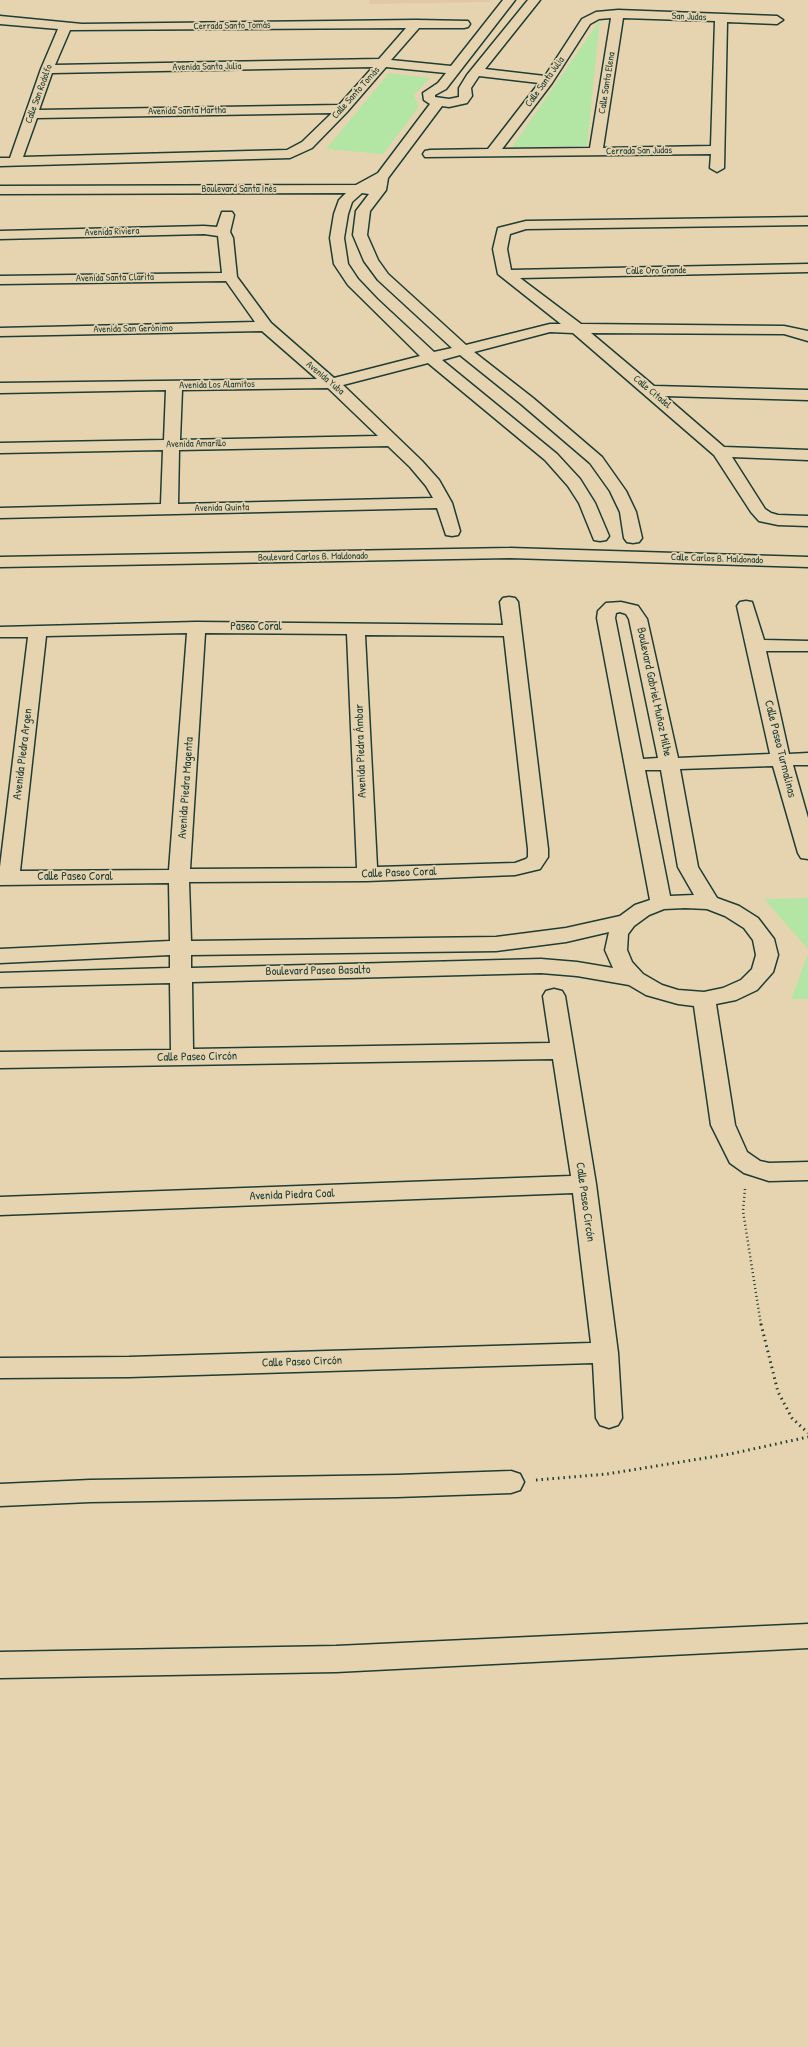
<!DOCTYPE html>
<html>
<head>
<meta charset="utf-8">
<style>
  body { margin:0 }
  canvas { display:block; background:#e6d4b1 }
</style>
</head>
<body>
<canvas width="808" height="2047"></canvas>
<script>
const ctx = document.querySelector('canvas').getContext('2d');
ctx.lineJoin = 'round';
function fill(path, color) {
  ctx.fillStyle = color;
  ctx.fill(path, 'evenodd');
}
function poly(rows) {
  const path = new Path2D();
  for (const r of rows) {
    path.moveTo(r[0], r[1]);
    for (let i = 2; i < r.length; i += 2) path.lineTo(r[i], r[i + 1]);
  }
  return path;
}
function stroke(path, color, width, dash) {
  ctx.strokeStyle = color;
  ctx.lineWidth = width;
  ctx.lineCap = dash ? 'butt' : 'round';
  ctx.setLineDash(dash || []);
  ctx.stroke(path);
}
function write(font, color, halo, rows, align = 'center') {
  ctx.font = font + ' "Patrick Hand",sans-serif';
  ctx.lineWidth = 3.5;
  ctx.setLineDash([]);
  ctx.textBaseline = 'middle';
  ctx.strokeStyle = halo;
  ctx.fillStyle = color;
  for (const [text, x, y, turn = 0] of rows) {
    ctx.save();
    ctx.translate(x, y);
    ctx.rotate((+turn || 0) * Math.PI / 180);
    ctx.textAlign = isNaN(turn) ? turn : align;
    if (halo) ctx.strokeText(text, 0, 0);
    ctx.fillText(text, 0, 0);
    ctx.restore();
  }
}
const built = poly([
  [370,0,491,0,489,2,369,4]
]);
const green = poly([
  [600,20,587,146,512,147],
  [389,73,430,78,414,95,419,107,383,154,326,149],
  [808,898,808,949,764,899],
  [808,954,808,999,791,999]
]);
const pathFar1 = poly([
  [745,1189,743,1211,761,1325]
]);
const path = poly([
  [761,1324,778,1392,792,1418,808,1433],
  [536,1480,607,1474,730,1454,808,1437]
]);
const minor = poly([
  [503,0,515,0,446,89,435,95,435,97,449,99,459,97,459,88,467,75,528,0,540,0,485,69,545,76,582,19,596,12,618,10,777,16,783,20,777,24,727,22,724,168,717,172,710,168,711,154,425,157,423,154,425,151,430,150,488,149,539,83,479,76,471,88,472,96,467,103,449,107,442,106,388,178,386,190,370,211,367,235,378,260,388,274,466,345,550,324,561,324,498,274,493,249,498,228,526,221,808,217,808,225,526,229,510,234,507,249,511,270,808,264,808,272,520,278,581,324,784,326,808,331,808,341,784,334,591,333,654,386,808,390,808,400,665,396,724,447,808,450,808,460,732,457,765,509,771,513,778,515,808,516,808,526,778,525,759,521,751,512,714,455,573,333,550,332,474,352,533,398,602,457,626,491,636,512,642,538,639,542,633,543,627,542,624,538,620,512,610,491,590,463,521,404,460,355,442,360,557,454,580,479,595,503,609,536,606,540,600,541,594,540,579,503,568,486,545,460,428,363,343,385,422,461,439,480,452,503,460,531,458,535,452,536,446,535,437,508,0,518,0,508,161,504,163,450,0,453,0,443,164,440,166,390,0,393,0,383,317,379,262,331,0,336,0,328,255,322,226,281,0,284,0,276,222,273,218,236,204,234,0,239,0,231,204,226,217,227,222,212,232,212,234,215,230,232,233,238,237,277,271,323,334,378,420,356,348,285,334,264,330,238,334,214,339,200,346,193,0,194,0,186,356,185,378,173,430,104,424,100,423,93,438,83,446,73,386,67,347,112,312,148,290,158,0,166,0,158,10,158,41,69,58,29,0,24,0,16,82,24,416,20,468,21,470,24,468,27,464,28,419,28,391,60,451,66,503,0],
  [611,18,590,148,502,149,552,83,590,24,599,19,611,18],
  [623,18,715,21,711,146,603,148,623,18],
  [406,28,379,59,55,65,70,30,406,28],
  [373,67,339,105,39,110,52,73,373,67],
  [332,113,302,142,287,150,23,157,37,118,332,113],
  [362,193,369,194,356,211,353,235,364,261,378,280,452,348,434,352,377,299,358,279,348,264,344,238,348,214,352,202,362,193],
  [328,388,378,436,180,440,182,390,328,388],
  [388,446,410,467,426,486,433,498,178,504,179,450,388,446],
  [510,548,808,557,808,567,510,558,0,567,0,557,510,548],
  [509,597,515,598,518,602,548,849,548,857,540,869,515,875,367,881,189,882,191,941,496,937,566,928,620,916,635,905,650,900,597,618,598,611,606,603,621,602,638,606,647,619,678,758,770,754,737,606,740,602,746,601,752,602,764,640,808,641,808,651,766,651,789,754,808,753,808,765,793,765,808,818,808,859,801,858,798,853,773,766,680,769,698,867,717,898,739,906,758,918,774,939,778,955,773,972,757,990,736,1000,716,1004,735,1125,747,1152,760,1161,769,1163,808,1162,808,1180,769,1181,744,1173,730,1163,711,1125,694,1006,678,1004,646,995,629,985,577,976,541,973,192,982,193,1049,550,1043,543,996,546,991,554,989,562,991,565,996,596,1184,618,1353,622,1418,618,1425,609,1428,600,1425,596,1418,593,1363,129,1377,0,1378,0,1358,129,1357,591,1343,573,1193,0,1215,0,1197,571,1176,553,1059,0,1068,0,1052,171,1050,170,983,0,987,0,973,170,968,170,955,0,963,0,949,170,941,169,883,0,885,0,867,28,637,0,637,0,627,196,622,503,625,500,602,503,598,509,597],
  [620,612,626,614,629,619,658,758,643,759,615,618,616,613,620,612],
  [187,633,169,870,20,871,46,636,187,633],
  [205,633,347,634,357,868,190,869,205,633],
  [365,635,504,636,528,849,528,857,526,859,515,863,377,867,365,635],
  [645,770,661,770,678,867,694,895,670,896,645,770],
  [685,908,707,909,725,916,744,928,753,940,756,955,752,969,741,980,723,988,704,992,678,990,662,985,643,974,632,962,627,950,628,934,634,926,649,915,664,909,685,908],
  [609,932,605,950,613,968,577,962,541,959,191,968,191,955,496,951,566,942,609,932],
  [511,1471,520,1474,524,1482,520,1490,511,1493,397,1497,90,1502,0,1506,0,1484,90,1480,397,1475,511,1471],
  [808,1624,808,1648,336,1672,0,1678,0,1652,336,1646,808,1624]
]);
const farStreetnames = [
  ["San Judas",689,17,2],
  ["Cerrada Santo Tomás",232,26,-1],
  ["Avenida Santa Julia",207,67,-1],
  ["Calle Santa Julia",545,82,-54],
  ["Calle Santa Elena",607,83,-81],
  ["Calle Santo Tomás",356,93,-48],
  ["Calle San Rodolfo",39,94,-70],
  ["Avenida Santa Martha",187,111,-1],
  ["Cerrada San Judas",639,151,-1],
  ["Boulevard Santa Inés",239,189],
  ["Avenida Riviera",112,232,-2],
  ["Calle Oro Grande",656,271,-1],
  ["Avenida Santa Clarita",115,278,-1],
  ["Avenida San Gerónimo",133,329,-1],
  ["Avenida Yuba",325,378,40],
  ["Avenida Los Alamitos",217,385,-1],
  ["Calle Citadel",652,392,40],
  ["Avenida Amarillo",196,444,-1],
  ["Avenida Quinta",222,508,-1],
  ["Boulevard Carlos B. Maldonado",313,557,-1],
  ["Calle Carlos B. Maldonado",717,559,2]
];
const streetNames = [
  ["Paseo Coral",256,627],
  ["Boulevard Gabriel Muñoz Milhe",654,692,78],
  ["Calle Paseo Turmalinas",780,749,76],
  ["Avenida Piedra Ámbar",361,751,-92],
  ["Avenida Piedra Argen",23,754,-83],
  ["Avenida Piedra Magenta",186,788,-86],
  ["Calle Paseo Coral",399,873,-2],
  ["Calle Paseo Coral",75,877],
  ["Boulevard Paseo Basalto",318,971,-1],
  ["Calle Paseo Circón",197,1057,-1],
  ["Avenida Piedra Coal",292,1195,-2],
  ["Calle Paseo Circón",585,1202,82],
  ["Calle Paseo Circón",302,1362,-2]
];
fill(built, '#e1c7a5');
fill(green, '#b3e5a5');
stroke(minor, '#1f3d34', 3);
stroke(pathFar1, '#1f3d34', 2.5, [1, 3]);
stroke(path, '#1f3d34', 3, [1.5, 4]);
fill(minor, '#e6d4b1');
write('10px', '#1f3d34', '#e6d4b1', farStreetnames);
write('12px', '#1f3d34', '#e6d4b1', streetNames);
</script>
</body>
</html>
